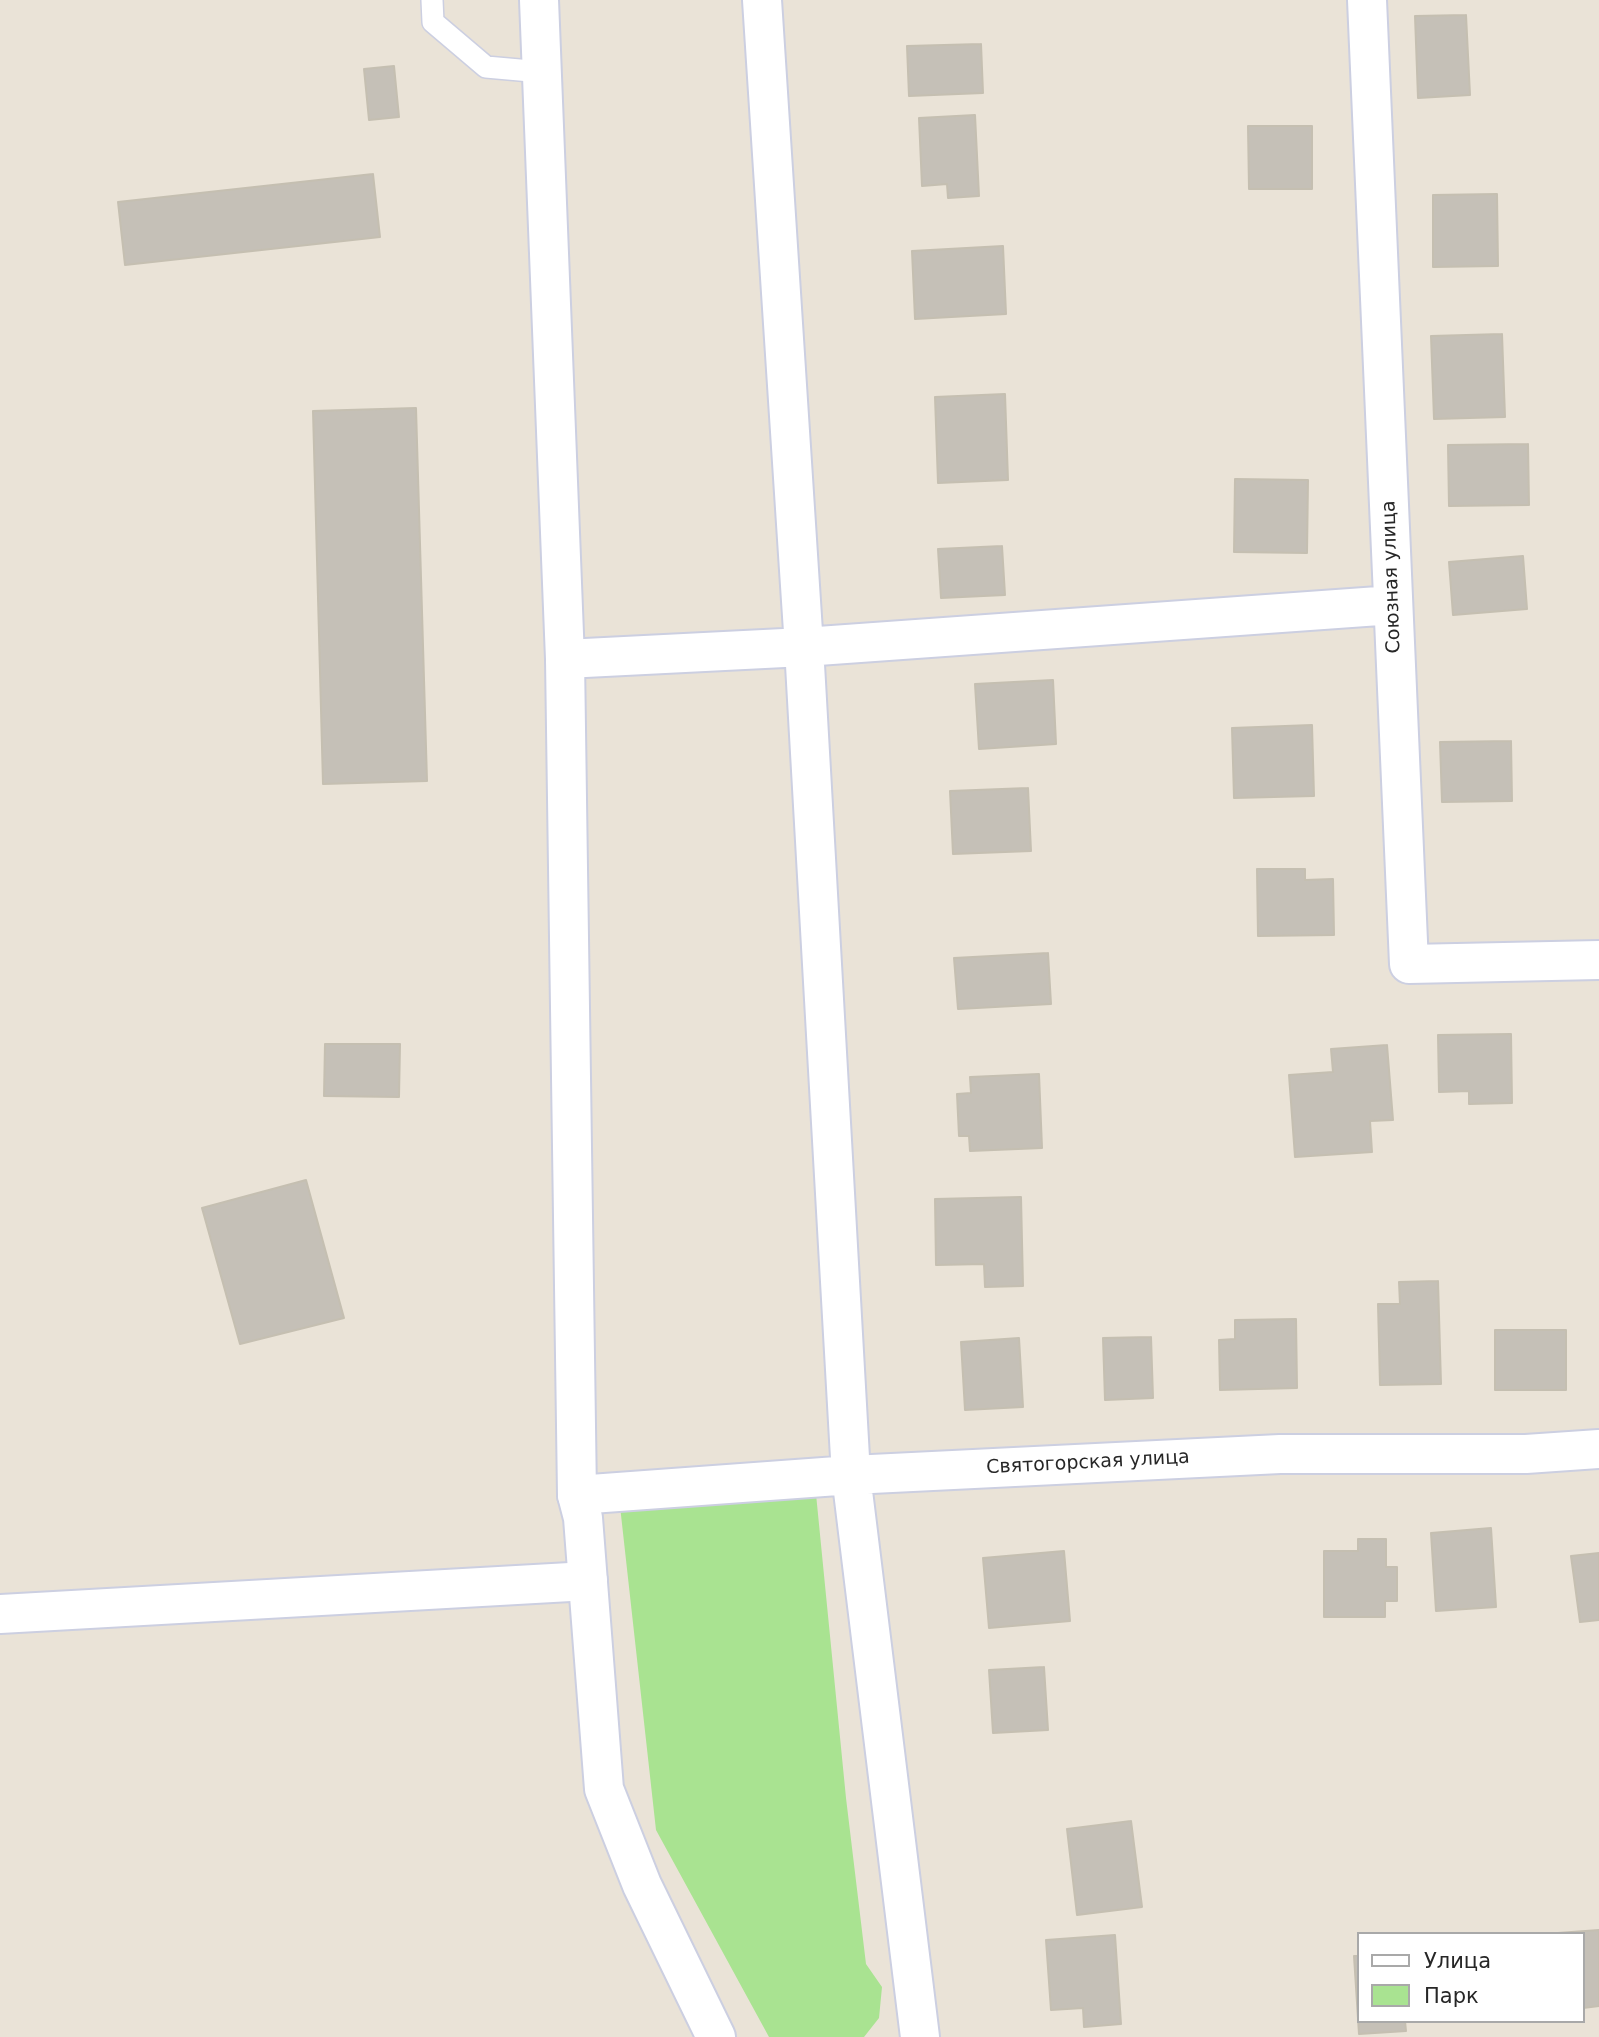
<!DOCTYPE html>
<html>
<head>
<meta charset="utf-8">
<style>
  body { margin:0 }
  #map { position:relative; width:1599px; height:2037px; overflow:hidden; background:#eae3d7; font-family:"DejaVu Sans",sans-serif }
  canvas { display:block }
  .legend { position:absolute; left:1357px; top:1932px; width:228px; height:91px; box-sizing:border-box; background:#fff; border:2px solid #a9a9a9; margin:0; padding:9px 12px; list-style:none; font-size:21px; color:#272727 }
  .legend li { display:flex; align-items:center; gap:14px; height:35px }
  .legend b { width:35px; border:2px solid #a9a9a9 }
</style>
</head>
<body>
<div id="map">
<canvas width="1599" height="2037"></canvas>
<ul class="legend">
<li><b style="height:9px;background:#fff"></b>Улица</li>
<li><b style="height:19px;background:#a9e391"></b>Парк</li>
</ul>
</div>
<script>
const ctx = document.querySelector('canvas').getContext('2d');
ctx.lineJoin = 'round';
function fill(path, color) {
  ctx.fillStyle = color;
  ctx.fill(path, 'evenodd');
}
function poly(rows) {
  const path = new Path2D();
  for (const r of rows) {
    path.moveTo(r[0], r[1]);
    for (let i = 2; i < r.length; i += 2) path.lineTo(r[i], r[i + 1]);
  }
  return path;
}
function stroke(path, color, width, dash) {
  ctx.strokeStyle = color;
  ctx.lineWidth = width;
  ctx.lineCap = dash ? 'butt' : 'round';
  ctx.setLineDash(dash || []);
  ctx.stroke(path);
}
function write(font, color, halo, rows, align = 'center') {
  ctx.font = font + ' "DejaVu Sans",sans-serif';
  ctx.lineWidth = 5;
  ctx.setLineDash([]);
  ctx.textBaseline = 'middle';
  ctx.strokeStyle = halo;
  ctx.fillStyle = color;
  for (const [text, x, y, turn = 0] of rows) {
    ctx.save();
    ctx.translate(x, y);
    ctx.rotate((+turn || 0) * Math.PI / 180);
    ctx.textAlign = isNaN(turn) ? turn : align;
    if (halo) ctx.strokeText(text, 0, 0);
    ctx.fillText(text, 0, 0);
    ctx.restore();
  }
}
const green = poly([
  [816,1494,846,1798,866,1964,882,1987,879,2018,864,2037,769,2037,656,1830,620,1506]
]);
const building = poly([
  [1466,15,1470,95,1418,98,1415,16,1466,15],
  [981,44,983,93,909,96,907,46,981,44],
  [394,66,399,117,369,120,364,69,394,66],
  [975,115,979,196,948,198,947,184,922,186,919,118,975,115],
  [1248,126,1312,126,1312,189,1249,189,1248,126],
  [373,174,380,237,125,265,118,202,373,174],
  [1497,194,1498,266,1433,267,1433,195,1497,194],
  [1003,246,1006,314,915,319,912,251,1003,246],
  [1502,334,1505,417,1434,419,1431,336,1502,334],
  [1005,394,1008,480,938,483,935,397,1005,394],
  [416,408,427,781,323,784,313,411,416,408],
  [1528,444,1529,505,1449,506,1448,445,1528,444],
  [1235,479,1308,480,1307,553,1234,552,1235,479],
  [1002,546,1005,595,941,598,938,549,1002,546],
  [1523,556,1527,609,1453,615,1449,562,1523,556],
  [1053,680,1056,744,979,749,975,684,1053,680],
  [1312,725,1314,796,1234,798,1232,728,1312,725],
  [1511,741,1512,801,1442,802,1440,742,1511,741],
  [1028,788,1031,851,953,854,950,791,1028,788],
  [1257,869,1305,869,1305,880,1333,879,1334,935,1258,936,1257,869],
  [1048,953,1051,1004,958,1009,954,958,1048,953],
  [1511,1034,1512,1103,1469,1104,1469,1091,1439,1092,1438,1035,1511,1034],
  [325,1044,400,1044,399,1097,324,1096,325,1044],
  [1387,1045,1393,1120,1370,1121,1372,1152,1295,1157,1289,1075,1333,1072,1331,1049,1387,1045],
  [1039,1074,1042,1148,970,1151,969,1136,959,1136,957,1094,971,1093,970,1077,1039,1074],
  [306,1180,344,1318,240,1344,202,1208,306,1180],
  [1021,1197,1023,1286,985,1287,984,1264,936,1265,935,1199,1021,1197],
  [1438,1281,1441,1384,1380,1385,1378,1304,1400,1304,1399,1282,1438,1281],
  [1296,1319,1297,1388,1220,1390,1219,1340,1235,1339,1235,1320,1296,1319],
  [1495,1330,1566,1330,1566,1390,1495,1390,1495,1330],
  [1151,1337,1153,1398,1105,1400,1103,1338,1151,1337],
  [1019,1338,1023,1407,965,1410,961,1342,1019,1338],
  [1491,1528,1496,1607,1436,1611,1431,1533,1491,1528],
  [1358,1539,1386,1539,1386,1567,1397,1567,1397,1601,1385,1601,1385,1617,1324,1617,1324,1551,1358,1551,1358,1539],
  [1064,1551,1070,1621,989,1628,983,1558,1064,1551],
  [1599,1553,1599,1620,1580,1622,1571,1556,1599,1553],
  [1044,1667,1048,1730,993,1733,989,1670,1044,1667],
  [1131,1821,1142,1907,1077,1915,1067,1829,1131,1821],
  [1599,1930,1599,2006,1583,2008,1583,1934,1558,1933,1599,1930],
  [1115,1935,1121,2024,1084,2027,1083,2008,1051,2010,1046,1940,1115,1935],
  [1354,1956,1359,1956,1359,2021,1405,2021,1406,2031,1359,2034,1354,1956]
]);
const service = poly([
  [432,0,433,22,486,67,542,72]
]);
const minor = poly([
  [762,0,804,647,851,1475,920,2037],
  [1367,0,1409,964,1599,960],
  [565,659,804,647,1393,605],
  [577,1495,851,1475,1280,1454,1526,1454,1599,1449],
  [0,1614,588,1581]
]);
const secondary = poly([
  [539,0,565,659,577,1495,583,1518,604,1789,642,1885,716,2037]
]);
const streetNames = [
  ["Союзная улица",1392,577,-92],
  ["Святогорская улица",1088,1463,-3]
];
fill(green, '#a9e391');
fill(building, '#c5c0b7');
stroke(building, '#c5bfb1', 2);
stroke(service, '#cccfe1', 24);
stroke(minor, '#cccfe1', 42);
stroke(secondary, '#cccfe1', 42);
stroke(service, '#fff', 21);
stroke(minor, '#fff', 38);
stroke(secondary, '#fff', 38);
write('19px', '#272727', '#fff', streetNames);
</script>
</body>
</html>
